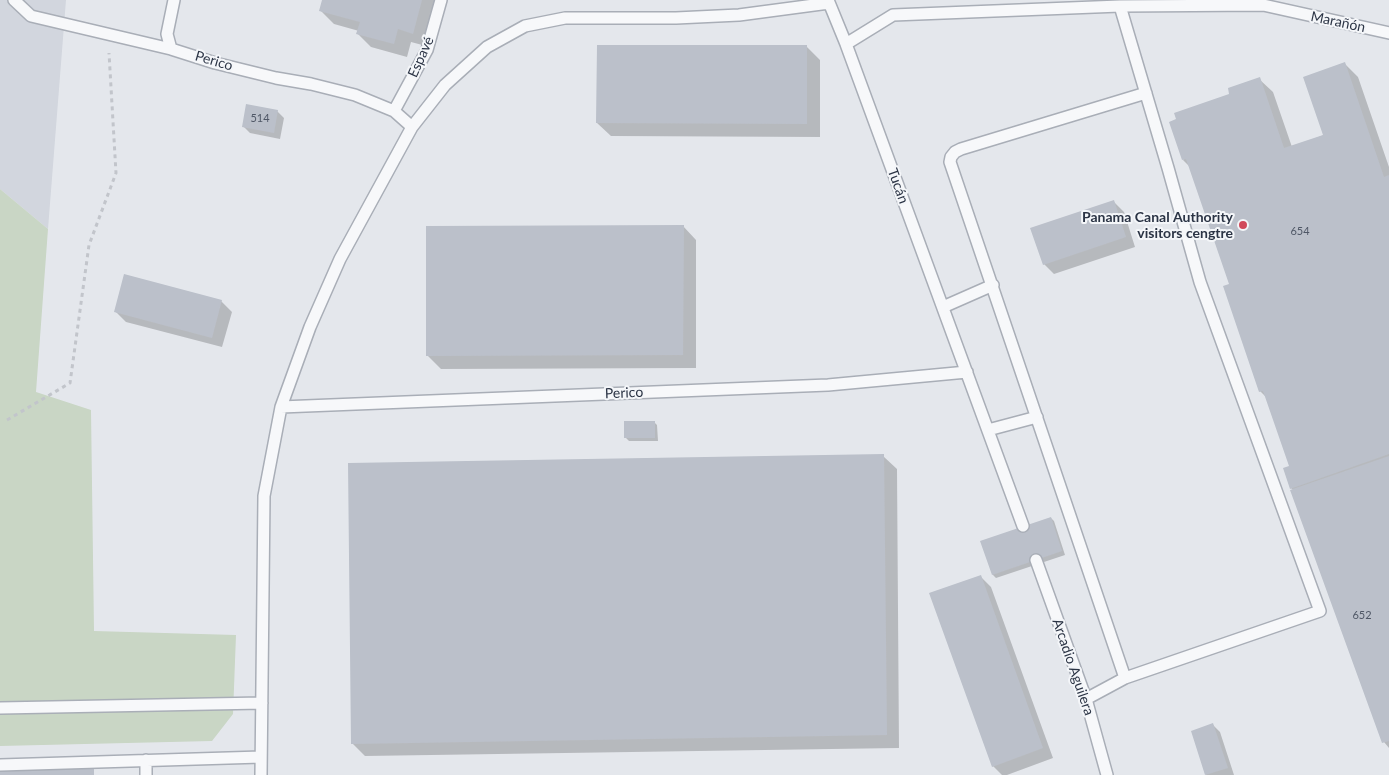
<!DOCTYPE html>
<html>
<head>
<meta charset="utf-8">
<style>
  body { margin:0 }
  canvas { display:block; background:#e4e7ec }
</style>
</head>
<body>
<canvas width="1389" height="775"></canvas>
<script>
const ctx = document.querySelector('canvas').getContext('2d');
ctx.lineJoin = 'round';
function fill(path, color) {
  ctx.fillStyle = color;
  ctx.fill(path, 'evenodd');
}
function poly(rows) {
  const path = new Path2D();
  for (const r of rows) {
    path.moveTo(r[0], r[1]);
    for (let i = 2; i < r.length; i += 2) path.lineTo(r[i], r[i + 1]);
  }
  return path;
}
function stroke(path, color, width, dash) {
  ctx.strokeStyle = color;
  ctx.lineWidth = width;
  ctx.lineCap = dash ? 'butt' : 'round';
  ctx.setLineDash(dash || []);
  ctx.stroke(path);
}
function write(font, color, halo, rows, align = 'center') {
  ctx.font = font + ' Lato,sans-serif';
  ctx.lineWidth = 4;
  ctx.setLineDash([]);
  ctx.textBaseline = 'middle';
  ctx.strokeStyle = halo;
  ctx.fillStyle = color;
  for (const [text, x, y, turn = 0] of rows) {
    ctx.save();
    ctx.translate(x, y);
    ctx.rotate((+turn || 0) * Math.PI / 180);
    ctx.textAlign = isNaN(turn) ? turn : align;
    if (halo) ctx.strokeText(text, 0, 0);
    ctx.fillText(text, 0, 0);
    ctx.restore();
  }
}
const built = poly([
  [0,0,66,0,48,229,0,189]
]);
const green = poly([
  [0,189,48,229,36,392,91,410,94,631,236,635,233,714,212,741,0,746]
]);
const shadow = poly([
  [324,0,438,0,426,46,411,42,407,57,371,47,358,34,359,31,334,24,321,11],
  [806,46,820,60,820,137,611,136,597,123],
  [1345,64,1358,77,1389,167,1389,748,1384,742,1293,490,1291,488,1291,466,1267,398,1260,391,1231,285,1190,167,1183,160,1231,94,1259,79,1273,92,1292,147,1324,135],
  [277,111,284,118,280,139,250,133,243,126],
  [1113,201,1124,212,1135,247,1054,274,1044,264],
  [683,226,696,240,696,368,441,369,427,355],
  [221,301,232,312,222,347,126,322,115,311],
  [654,422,657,425,658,441,629,441,625,437],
  [883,456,897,469,899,748,365,756,352,743],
  [1051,518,1054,521,1065,555,996,578,993,575,982,542],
  [980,576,991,587,1053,758,1007,775,1002,775,993,766],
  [1213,725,1220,732,1234,775,1206,775]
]);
const building = poly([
  [322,0,422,0,413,34,398,29,394,44,356,34,360,22,319,11],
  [597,45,807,45,807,124,596,123],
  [1345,62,1384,177,1389,175,1389,454,1290,489,1283,468,1289,466,1263,391,1259,392,1223,286,1229,284,1186,159,1182,160,1169,122,1176,119,1174,113,1229,94,1228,88,1260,77,1284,148,1323,135,1303,77],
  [246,104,278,110,274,133,242,127],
  [1114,200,1126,237,1043,265,1030,228],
  [684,225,683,355,426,356,426,226],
  [124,274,222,300,212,338,114,312],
  [624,421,655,421,655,438,624,438],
  [884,454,887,735,351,744,348,463],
  [1389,456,1389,741,1382,743,1290,490],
  [1051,517,1062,551,992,575,980,541],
  [981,575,1043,748,992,767,929,593],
  [1213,723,1228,768,1205,775,1191,731],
  [94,768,94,775,0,775,0,771]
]);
const path = poly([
  [7,420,70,383,89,245,116,173,109,53]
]);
const service = poly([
  [14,0,31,16,171,49,215,63,276,78,311,84,355,95,394,111,412,127],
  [828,0,846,44,1023,526],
  [846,44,893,15,1120,6,1263,5,1389,33],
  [171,49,167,34,174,0],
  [394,111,427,50,441,0],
  [943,307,993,285],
  [281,407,828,385,967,372],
  [988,430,1037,417],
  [1036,560,1086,699,1107,775],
  [1125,678,950,162,951,157,955,152,961,149,1146,93],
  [1086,699,1125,678,1320,611,1200,282,1168,168,1120,6],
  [0,708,262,703],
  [146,760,146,775],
  [0,765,261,757],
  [261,775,264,496,281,407,310,327,340,259,412,127,445,85,487,47,525,26,565,18,676,18,739,15,829,3]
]);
const markers = [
  [1243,225,5,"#d1495b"]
];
const numberNames = [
  ["514",260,118],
  ["654",1300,231],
  ["652",1362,615]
];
const streetNames = [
  ["Marañón",1338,22,12],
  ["Espavé",421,57,-66],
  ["Perico",214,61,16],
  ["Tucán",898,186,70],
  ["Perico",624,393,-2],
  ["Arcadio Aguilera",1073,667,71]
];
const poiNames = [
  ["Panama Canal Authority",1233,217],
  ["visitors cengtre",1233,233]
];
fill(built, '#d2d6de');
fill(green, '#c9d6c5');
fill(shadow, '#0003');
fill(building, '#bbc0ca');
stroke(service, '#a9aeb7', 14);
stroke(path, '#c2c5cb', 3, [4, 4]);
stroke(service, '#f7f8fa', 11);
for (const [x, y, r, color] of markers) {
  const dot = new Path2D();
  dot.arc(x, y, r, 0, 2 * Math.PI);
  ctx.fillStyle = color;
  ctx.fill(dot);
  stroke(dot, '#f4f6f9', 2);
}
write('11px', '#4f5766', null, numberNames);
write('14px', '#2b3445', '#f4f6f9', streetNames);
write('bold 14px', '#2b3445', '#f4f6f9', poiNames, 'right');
</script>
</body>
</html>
